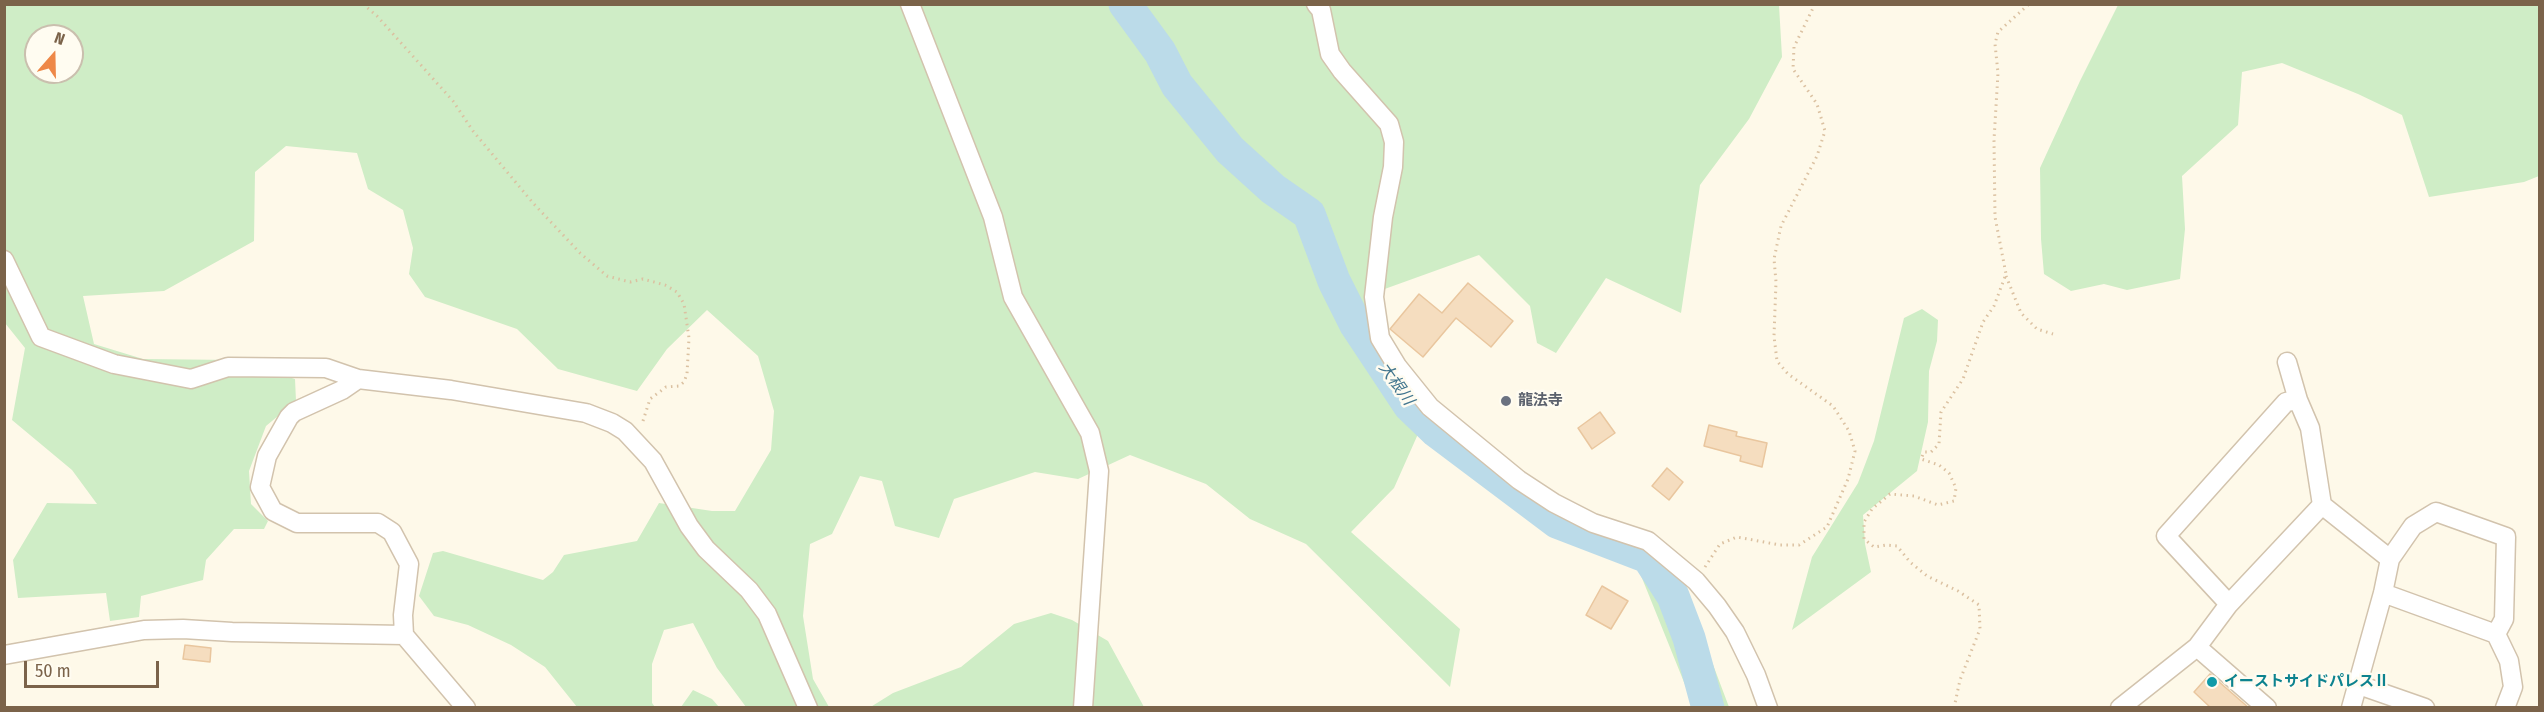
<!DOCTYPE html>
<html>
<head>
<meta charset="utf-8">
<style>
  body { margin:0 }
  #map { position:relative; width:2544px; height:712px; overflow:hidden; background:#fef9e9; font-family:"Fira Sans Condensed",sans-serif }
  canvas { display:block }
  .frame { position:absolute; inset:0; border:6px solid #7b634a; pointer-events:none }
  .north { position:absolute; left:24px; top:24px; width:60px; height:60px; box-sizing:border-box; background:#fffcf1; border:2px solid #cabfae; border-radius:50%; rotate:20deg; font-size:16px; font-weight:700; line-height:24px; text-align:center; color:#7b634a }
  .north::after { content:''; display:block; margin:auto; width:21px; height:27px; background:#ee8848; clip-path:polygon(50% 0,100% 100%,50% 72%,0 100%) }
  .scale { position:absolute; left:24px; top:661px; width:135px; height:27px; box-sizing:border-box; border:3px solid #7b634a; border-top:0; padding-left:8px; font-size:18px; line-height:21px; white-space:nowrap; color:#7b634a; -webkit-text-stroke:4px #fffcf1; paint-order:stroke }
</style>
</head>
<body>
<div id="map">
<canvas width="2544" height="712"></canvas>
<div class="frame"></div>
<div class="north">N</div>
<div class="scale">50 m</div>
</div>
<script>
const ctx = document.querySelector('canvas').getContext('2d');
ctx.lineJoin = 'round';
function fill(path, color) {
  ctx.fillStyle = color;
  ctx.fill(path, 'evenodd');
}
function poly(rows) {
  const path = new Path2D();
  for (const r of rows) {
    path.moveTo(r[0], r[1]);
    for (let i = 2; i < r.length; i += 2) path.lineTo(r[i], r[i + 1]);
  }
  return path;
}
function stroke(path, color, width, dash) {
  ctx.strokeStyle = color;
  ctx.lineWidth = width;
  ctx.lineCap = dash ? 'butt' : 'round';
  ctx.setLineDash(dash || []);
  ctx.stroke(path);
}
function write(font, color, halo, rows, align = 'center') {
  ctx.font = font + ' "Fira Sans Condensed","Noto Sans JP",sans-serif';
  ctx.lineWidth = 5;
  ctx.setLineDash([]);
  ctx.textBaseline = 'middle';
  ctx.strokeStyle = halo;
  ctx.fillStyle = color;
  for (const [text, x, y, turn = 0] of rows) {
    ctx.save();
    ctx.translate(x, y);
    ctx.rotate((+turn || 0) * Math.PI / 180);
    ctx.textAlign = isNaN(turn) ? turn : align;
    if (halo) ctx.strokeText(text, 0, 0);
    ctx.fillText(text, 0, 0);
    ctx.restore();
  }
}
const green = poly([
  [5,5,1779,5,1782,57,1749,119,1700,185,1681,313,1606,278,1556,353,1537,343,1530,306,1479,255,1368,295,1375,341,1389,374,1430,407,1394,488,1351,532,1460,629,1450,687,1306,544,1250,519,1206,484,1130,455,1078,479,1035,472,954,499,939,538,895,526,882,481,860,476,832,534,810,544,803,616,813,679,829,707,746,707,717,668,693,623,664,630,652,664,652,703,655,707,577,707,545,667,511,645,468,625,434,616,419,596,433,553,443,551,543,580,553,572,564,555,637,541,659,503,712,511,735,511,771,450,774,411,758,356,707,310,667,349,637,391,558,369,517,329,425,297,409,274,413,248,403,210,368,189,357,153,286,146,255,172,254,241,164,291,83,296,94,344,143,359,234,360,295,379,296,401,266,426,249,471,251,504,268,521,264,529,234,529,206,560,203,580,141,596,139,617,110,621,106,593,18,598,13,560,47,503,97,504,72,470,12,420,25,348,5,323],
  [36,36,72,36,72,72,36,72],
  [2118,5,2539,5,2539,176,2524,182,2429,197,2402,115,2358,94,2282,63,2242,72,2238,125,2182,176,2185,229,2180,279,2127,290,2104,284,2071,291,2044,274,2041,239,2040,168,2080,81],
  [1922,309,1938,320,1937,341,1929,371,1928,422,1917,471,1863,515,1865,544,1871,572,1792,630,1812,557,1858,483,1874,441,1904,318],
  [1623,531,1667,556,1698,625,1729,707,1694,707],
  [1051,613,1072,620,1108,641,1144,707,869,708,893,693,961,667,1014,624],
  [693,690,712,699,719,707,681,707]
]);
const river = poly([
  [1125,4,1160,52,1177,85,1230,150,1273,189,1309,214,1334,281,1356,325,1409,405,1436,431,1557,522,1648,557,1673,596,1689,638,1708,708]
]);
const building = poly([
  [1468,283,1513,321,1491,347,1456,318,1423,357,1390,329,1419,294,1442,313,1468,283],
  [1600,412,1615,433,1592,449,1578,428,1600,412],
  [1709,425,1737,432,1736,436,1767,443,1762,467,1740,461,1741,456,1704,446,1709,425],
  [1667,468,1683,482,1669,500,1652,486,1667,468],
  [1602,586,1628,601,1611,629,1586,615,1602,586],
  [185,645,211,648,210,662,183,659,185,645],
  [2210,674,2249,708,2211,708,2194,692,2210,674]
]);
const path = poly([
  [363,4,377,16,453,101,473,131,533,203,580,253,607,276,630,282,643,279,665,285,677,292,684,304,689,338,687,374,684,382,679,386,666,387,650,399,642,424],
  [2006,276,2021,313,2037,329,2053,334],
  [1705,567,1720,544,1737,537,1780,545,1799,545,1827,527,1848,479,1855,451,1849,431,1833,406,1788,374,1777,361,1774,336,1776,282,1774,259,1781,226,1817,156,1825,131,1817,104,1793,69,1794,47,1815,4],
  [1954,708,1960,680,1980,629,1979,605,1958,591,1927,576,1910,562,1897,546,1886,545,1874,547,1864,539,1864,522,1872,509,1890,494,1914,496,1938,505,1954,501,1956,488,1949,473,1939,465,1921,459,1924,452,1931,452,1939,444,1941,412,1963,379,1983,322,1994,306,2006,274,1995,217,1994,140,1998,73,1995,44,1998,32,2029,4]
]);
const street = poly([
  [910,4,993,217,1013,297,1090,433,1099,471,1083,708],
  [1316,4,1321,10,1330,54,1342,71,1389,124,1394,142,1393,167,1383,217,1374,297,1380,338,1397,366,1430,407,1519,480,1554,503,1593,523,1648,541,1696,581,1717,606,1735,632,1756,675,1768,708],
  [4,260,41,337,114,364,191,379,228,367,326,368,358,379,451,390,586,413,612,423,625,431,653,461,689,526,706,549,749,590,767,614,808,708],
  [2287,362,2298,400,2310,428,2322,505,2390,559],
  [358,379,342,390,294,412,289,417,267,456,260,487,273,511,297,523,378,523,392,532,409,564,403,615,404,635,466,708],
  [2383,593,2496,634,2509,661,2513,687,2505,708],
  [2229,604,2166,536,2286,402,2298,400],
  [2197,647,2267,708],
  [4,655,144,630,183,629,232,632,404,635],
  [2359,685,2425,708],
  [2120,708,2197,647,2229,604,2322,505],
  [2351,708,2383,593,2390,559,2413,526,2436,512,2506,537,2504,619,2496,634]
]);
const markers = [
  [1506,401,6,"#6b7280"],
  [2212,682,6,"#0f9aa8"]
];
const worshipNames = [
  ["龍法寺",1518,401]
];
const cultureNames = [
  ["イーストサイドパレスⅡ",2224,682]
];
const waterNames = [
  ["大根川",1396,384,55]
];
fill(green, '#cfedc6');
stroke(river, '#bbdbe9', 33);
fill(building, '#f5ddbf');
stroke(building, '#e9c69e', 1.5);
stroke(street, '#d2c3ad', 21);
stroke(path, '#dbc1a1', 3, [1.5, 4.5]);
stroke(street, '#fff', 18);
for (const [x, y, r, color] of markers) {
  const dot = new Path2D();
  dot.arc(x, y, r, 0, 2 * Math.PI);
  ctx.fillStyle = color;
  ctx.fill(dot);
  stroke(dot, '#fffcf1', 2);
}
write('bold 15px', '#5b616d', '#fffcf1', worshipNames, 'left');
write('bold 15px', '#0d838f', '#fffcf1', cultureNames, 'left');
write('italic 16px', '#42768f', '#fffcf1', waterNames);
</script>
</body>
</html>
